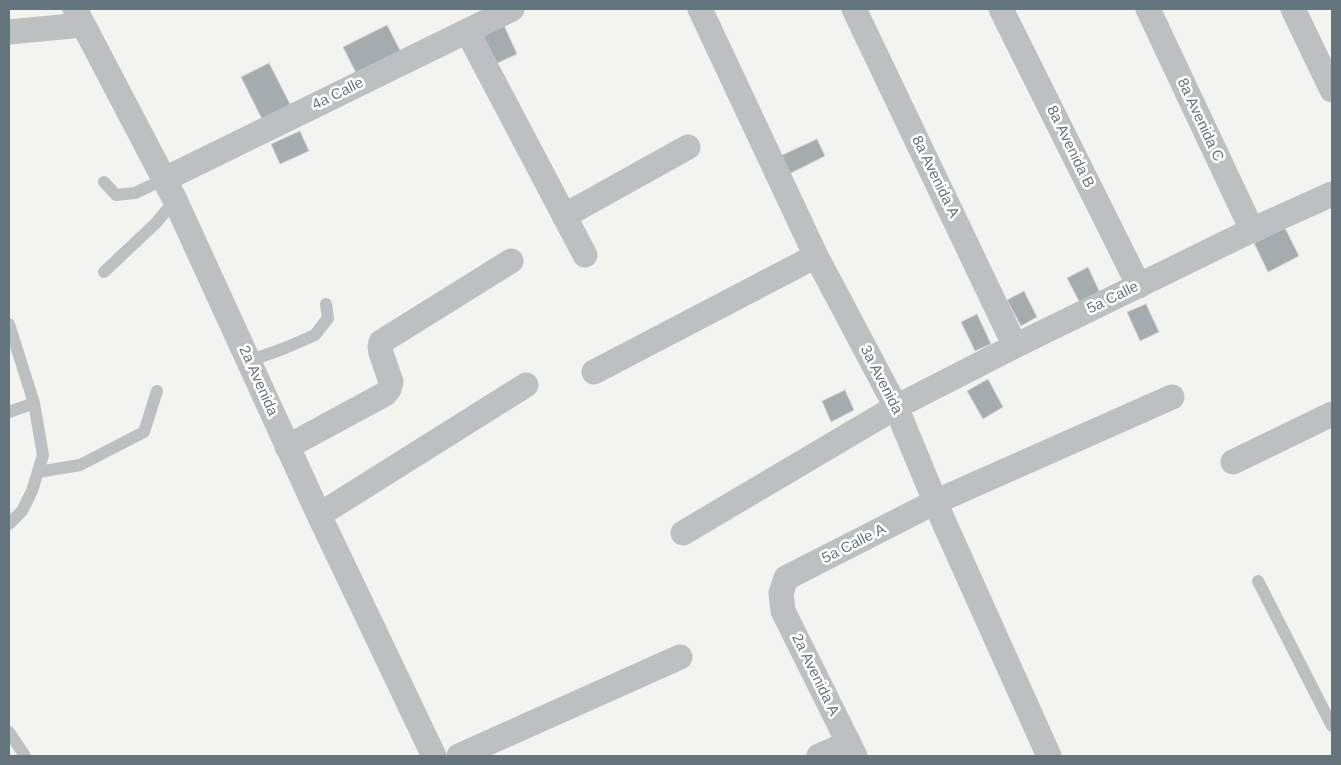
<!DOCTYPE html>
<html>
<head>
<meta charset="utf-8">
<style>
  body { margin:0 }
  #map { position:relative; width:1341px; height:765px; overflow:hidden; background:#f3f3ef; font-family:Helvetica,sans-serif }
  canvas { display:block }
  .frame { position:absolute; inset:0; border:10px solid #64757e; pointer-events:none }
</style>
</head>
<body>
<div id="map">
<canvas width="1341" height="765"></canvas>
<div class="frame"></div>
</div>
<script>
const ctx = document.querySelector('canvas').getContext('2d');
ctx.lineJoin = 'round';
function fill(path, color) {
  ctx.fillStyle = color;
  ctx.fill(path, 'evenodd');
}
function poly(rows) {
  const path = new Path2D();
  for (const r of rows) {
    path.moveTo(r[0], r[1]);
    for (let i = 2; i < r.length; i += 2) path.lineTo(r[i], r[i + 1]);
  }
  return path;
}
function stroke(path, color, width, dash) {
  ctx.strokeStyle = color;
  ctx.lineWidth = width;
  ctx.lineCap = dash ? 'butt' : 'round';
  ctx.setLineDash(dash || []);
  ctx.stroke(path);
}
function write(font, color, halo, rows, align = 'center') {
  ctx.font = font + ' Helvetica,sans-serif';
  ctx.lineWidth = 5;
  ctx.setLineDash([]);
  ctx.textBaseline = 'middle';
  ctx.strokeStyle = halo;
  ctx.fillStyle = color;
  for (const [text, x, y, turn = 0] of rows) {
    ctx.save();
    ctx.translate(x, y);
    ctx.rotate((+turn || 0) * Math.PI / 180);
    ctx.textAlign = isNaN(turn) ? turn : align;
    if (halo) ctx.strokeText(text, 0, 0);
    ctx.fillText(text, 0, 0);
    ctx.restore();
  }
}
const building = poly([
  [503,23,517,54,493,65,478,35,503,23],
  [387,25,403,56,359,79,343,47,387,25],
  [269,63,291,106,263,121,241,77,269,63],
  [300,131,309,151,280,164,271,144,300,131],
  [817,139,825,156,787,175,778,157,817,139],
  [1285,228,1299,256,1268,272,1254,243,1285,228],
  [1088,267,1100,293,1080,303,1067,278,1088,267],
  [1024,291,1037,317,1021,326,1007,300,1024,291],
  [1146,304,1159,332,1140,341,1127,312,1146,304],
  [977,314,991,344,975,351,961,322,977,314],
  [988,379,1003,407,983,419,967,391,988,379],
  [845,390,854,410,831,422,822,401,845,390]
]);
const service = poly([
  [104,182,116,195,135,193,165,179],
  [104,272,156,223,175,200],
  [9,324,34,403,43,455,32,491,22,511,9,524],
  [249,361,285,348,315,335,328,318,326,304],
  [9,412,34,403],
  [38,472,80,465,144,432,157,391],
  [1258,581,1332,726],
  [9,732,25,756]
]);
const minor = poly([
  [75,9,175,200,319,515,434,756],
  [700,9,816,256,896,407,942,518,1049,756],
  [854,9,1015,346],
  [1001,9,1139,286],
  [1148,9,1252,230],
  [1293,9,1332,90],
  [467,31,585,255],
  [9,32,82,25],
  [165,179,512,9],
  [564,216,688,147],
  [594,372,816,256],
  [287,447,385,394,389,389,391,382,381,353,380,347,381,342,511,261],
  [1233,462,1332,414],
  [319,515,526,385],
  [683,533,896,407,1015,346,1252,230,1332,194],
  [459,756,680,657],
  [819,756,849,743],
  [855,756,783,611,781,593,786,578,935,502,1172,397]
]);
const streetNames = [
  ["4a Calle",338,94,-26],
  ["8a Avenida C",1200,120,65],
  ["8a Avenida B",1070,147,64],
  ["8a Avenida A",935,177,64],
  ["5a Calle",1113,298,-26],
  ["3a Avenida",881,380,63],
  ["2a Avenida",258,381,66],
  ["5a Calle A",854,544,-27],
  ["2a Avenida A",815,675,64]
];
fill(building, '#a4acb0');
stroke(building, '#d5d4d2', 1);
stroke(service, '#bcc0c3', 12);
stroke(minor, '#bcc0c3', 25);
write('15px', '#64757e', '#fff', streetNames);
</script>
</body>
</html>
